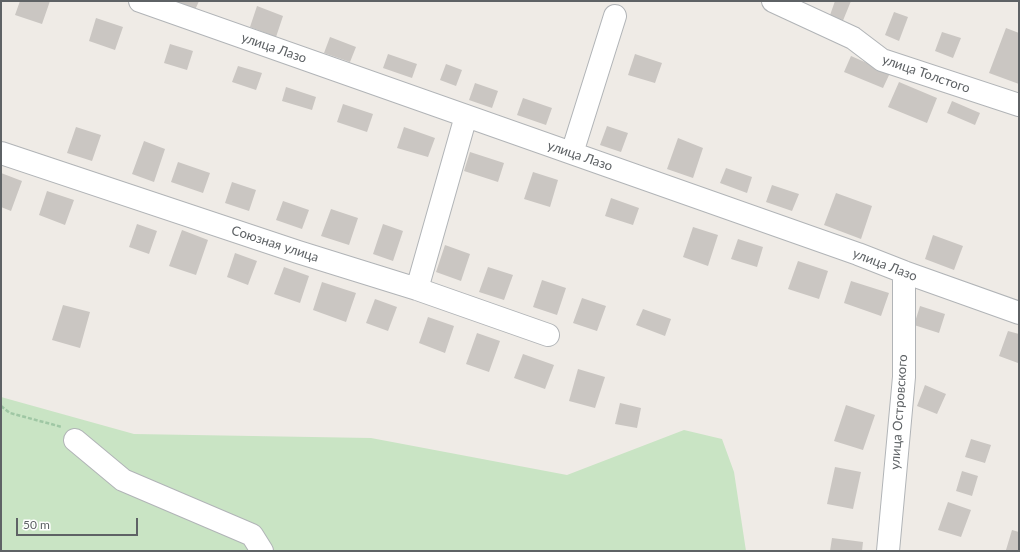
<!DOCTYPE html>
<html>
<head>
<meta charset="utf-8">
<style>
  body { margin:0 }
  #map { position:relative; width:1020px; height:552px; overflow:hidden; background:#efebe6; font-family:Lato,sans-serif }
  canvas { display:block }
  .frame { position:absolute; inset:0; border:2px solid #5e6265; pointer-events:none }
  .scale { position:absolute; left:16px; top:518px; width:122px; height:18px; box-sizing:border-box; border:2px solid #5e6265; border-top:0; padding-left:5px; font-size:12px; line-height:14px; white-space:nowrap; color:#5e6265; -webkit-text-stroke:3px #fff; paint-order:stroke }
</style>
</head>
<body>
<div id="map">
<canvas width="1020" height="552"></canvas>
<div class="frame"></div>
<div class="scale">50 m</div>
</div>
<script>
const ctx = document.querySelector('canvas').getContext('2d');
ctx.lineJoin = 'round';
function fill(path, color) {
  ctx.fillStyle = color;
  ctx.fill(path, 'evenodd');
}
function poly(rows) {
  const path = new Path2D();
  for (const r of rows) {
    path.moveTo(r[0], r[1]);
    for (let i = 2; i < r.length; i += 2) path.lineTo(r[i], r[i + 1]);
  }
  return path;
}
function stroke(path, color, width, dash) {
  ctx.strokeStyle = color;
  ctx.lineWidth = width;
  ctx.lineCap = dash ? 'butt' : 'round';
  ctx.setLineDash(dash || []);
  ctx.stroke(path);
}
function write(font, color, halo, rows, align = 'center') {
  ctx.font = font + ' Lato,sans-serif';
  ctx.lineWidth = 3;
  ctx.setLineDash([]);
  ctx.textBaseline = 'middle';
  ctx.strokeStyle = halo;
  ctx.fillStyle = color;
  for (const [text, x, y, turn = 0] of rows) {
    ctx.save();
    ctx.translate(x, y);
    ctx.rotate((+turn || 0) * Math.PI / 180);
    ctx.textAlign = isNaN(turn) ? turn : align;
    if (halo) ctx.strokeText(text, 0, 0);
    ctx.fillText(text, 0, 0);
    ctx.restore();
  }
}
const green = poly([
  [1,397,134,434,371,438,567,475,684,430,722,439,734,472,746,551,1,551]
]);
const building = poly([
  [20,1,50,1,42,24,15,15],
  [170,1,199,1,195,10],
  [835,1,851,1,842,23,829,18],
  [257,6,283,16,276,37,250,27],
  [894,12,908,17,899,41,885,35],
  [96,18,123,27,115,50,89,41],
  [1006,28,1019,33,1019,84,989,73],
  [942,32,961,38,953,58,935,51],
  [330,37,356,47,350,62,324,53],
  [170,44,193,51,187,70,164,63],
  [388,54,417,64,412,78,383,68],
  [635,54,662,63,655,83,628,75],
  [851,56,890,73,883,88,844,72],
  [446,64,462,70,456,86,440,80],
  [238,66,262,73,256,90,232,82],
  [899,82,937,98,927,123,888,107],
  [475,83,498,91,492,108,469,100],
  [286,87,316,97,312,110,282,101],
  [523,98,552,108,546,125,517,115],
  [952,101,980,113,975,125,947,113],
  [343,104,373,114,367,132,337,122],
  [607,126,628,133,621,152,600,145],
  [76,127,101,135,92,161,67,153],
  [404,127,435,138,428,157,397,148],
  [678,138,703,148,693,178,667,169],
  [144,141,165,149,154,182,132,174],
  [470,152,504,163,498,182,464,171],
  [178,162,210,173,203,193,171,182],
  [726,168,752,177,747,193,720,183],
  [533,172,558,180,550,207,524,199],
  [1,173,22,181,11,211,1,207],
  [232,182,256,190,249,211,225,203],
  [772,185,799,194,792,211,766,202],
  [47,191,74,200,65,225,39,215],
  [836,193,872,206,861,239,824,225],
  [611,198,639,208,633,225,605,216],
  [283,201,309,210,302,229,276,220],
  [331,209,358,218,349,245,321,236],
  [137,224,157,231,149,254,129,247],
  [383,224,403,231,393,261,373,254],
  [693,227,718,235,708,266,683,257],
  [182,230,208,240,196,275,169,266],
  [933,235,963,246,954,270,925,259],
  [738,239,763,247,757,267,731,259],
  [445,245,470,254,461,281,436,272],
  [235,253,257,261,248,285,227,277],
  [798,261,828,271,819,299,788,289],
  [284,267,309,276,300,303,274,294],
  [488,267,513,275,504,300,479,292],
  [542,280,566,288,557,315,533,307],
  [851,281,889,293,881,316,844,303],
  [322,282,356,293,346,322,313,310],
  [582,298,606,306,597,331,573,323],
  [375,299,397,307,388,331,366,323],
  [63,305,90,312,80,348,52,340],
  [920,306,945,314,939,333,914,325],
  [643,309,671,319,665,336,636,325],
  [428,317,454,326,445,353,419,343],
  [1008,331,1019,334,1019,359,1018,363,999,356],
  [477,333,500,341,489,372,466,364],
  [523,354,554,365,545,389,514,378],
  [578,369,605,377,595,408,569,401],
  [925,385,946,394,937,414,917,406],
  [620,403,641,408,637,428,615,424],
  [846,405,875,415,863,450,834,441],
  [971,439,991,445,985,463,965,457],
  [835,467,861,472,853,509,827,504],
  [962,471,978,476,972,496,956,491],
  [948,502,971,510,961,537,938,530],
  [1012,530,1019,532,1019,551,1006,550],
  [832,538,863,542,862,551,830,551]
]);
const path = poly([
  [1,406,10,413,62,427]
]);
const minor = poly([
  [140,1,858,254,904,272,1019,313],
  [773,1,853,38,882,60,1019,105],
  [1,153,298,252,417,289,548,335],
  [572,153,615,16],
  [417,289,466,116],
  [75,440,123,480,252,535,262,551],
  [888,551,904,377,904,272]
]);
const streetNames = [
  ["улица Лазо",274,48,19],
  ["улица Толстого",926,74,19],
  ["улица Лазо",580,156,19],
  ["Союзная улица",275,244,18],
  ["улица Лазо",885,265,21],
  ["улица Островского",899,412,-86]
];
fill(green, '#c9e4c4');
fill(building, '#cac6c2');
stroke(minor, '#b1b4b7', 24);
stroke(path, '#9fc7a4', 2.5, [4, 2]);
stroke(minor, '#fff', 22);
write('13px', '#5e6265', '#fff', streetNames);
</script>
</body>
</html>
